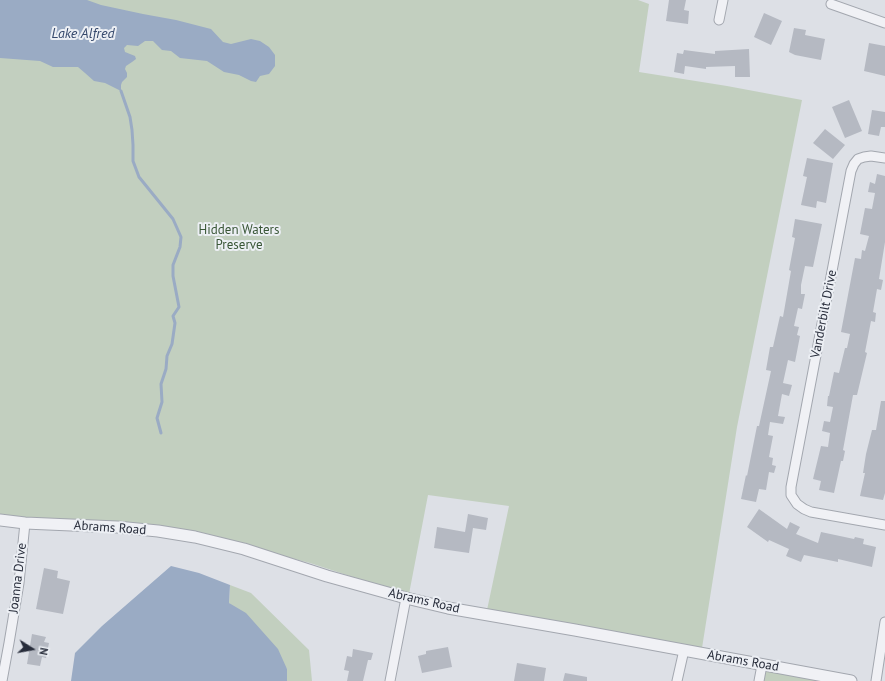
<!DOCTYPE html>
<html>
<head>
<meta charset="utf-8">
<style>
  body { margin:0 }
  #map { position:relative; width:885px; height:681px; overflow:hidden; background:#dde0e6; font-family:"PT Sans",sans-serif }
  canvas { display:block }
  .north { position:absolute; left:12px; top:629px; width:40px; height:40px; -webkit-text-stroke:3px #eceff4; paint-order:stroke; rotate:101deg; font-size:11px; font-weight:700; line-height:16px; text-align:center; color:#282d3b }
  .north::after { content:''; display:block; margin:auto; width:14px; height:18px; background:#282d3b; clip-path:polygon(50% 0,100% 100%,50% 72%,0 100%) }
</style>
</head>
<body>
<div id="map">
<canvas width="885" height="681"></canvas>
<div class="north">N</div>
</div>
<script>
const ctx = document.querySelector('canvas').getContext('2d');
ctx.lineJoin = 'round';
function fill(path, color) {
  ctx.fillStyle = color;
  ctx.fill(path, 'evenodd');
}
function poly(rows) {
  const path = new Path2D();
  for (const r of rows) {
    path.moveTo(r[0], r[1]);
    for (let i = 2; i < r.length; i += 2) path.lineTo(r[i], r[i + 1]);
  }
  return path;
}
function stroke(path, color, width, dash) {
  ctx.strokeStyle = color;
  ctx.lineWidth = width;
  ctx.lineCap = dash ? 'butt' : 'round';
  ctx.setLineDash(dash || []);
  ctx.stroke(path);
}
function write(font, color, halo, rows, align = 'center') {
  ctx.font = font + ' "PT Sans",sans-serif';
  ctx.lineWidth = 4;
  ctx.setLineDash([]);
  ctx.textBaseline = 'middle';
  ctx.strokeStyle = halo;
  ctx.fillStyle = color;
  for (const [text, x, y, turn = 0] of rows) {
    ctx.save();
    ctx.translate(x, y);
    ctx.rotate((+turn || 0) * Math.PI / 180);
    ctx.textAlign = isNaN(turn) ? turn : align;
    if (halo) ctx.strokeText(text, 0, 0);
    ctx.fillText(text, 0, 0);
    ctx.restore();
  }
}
const green = poly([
  [0,0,638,0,649,4,639,72,727,86,802,100,737,427,702,648,487,610,509,506,428,495,409,594,365,581,310,563,283,556,246,544,0,515],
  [230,585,251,593,309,650,312,681,287,681,287,669,229,603],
  [760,669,823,681,758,681]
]);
const water = poly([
  [0,0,87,0,101,5,143,14,176,20,207,28,211,29,223,42,231,44,251,39,260,41,269,47,275,55,275,66,269,74,260,76,256,82,251,81,239,75,224,72,207,61,180,58,171,51,162,50,153,41,145,41,138,46,127,45,124,48,125,52,135,56,136,59,132,62,126,66,125,69,127,73,127,77,122,82,121,85,121,91,105,83,94,81,85,73,78,67,53,67,40,61,0,58],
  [171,566,199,573,230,585,229,603,246,613,278,649,287,669,287,681,71,681,75,653,102,626]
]);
const stream = poly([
  [121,91,130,117,132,130,133,145,133,161,139,177,173,219,181,237,180,247,173,265,173,276,179,307,173,316,175,323,172,344,167,356,166,369,161,384,162,402,157,418,161,433]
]);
const building = poly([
  [669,0,686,0,684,10,689,11,688,24,666,21],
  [764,13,782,21,771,45,754,37],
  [794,28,806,30,805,35,825,39,821,60,795,55,789,52],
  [869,43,885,46,885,76,864,71],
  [749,49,750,77,735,77,735,66,706,67,706,69,685,66,684,74,674,72,677,53,683,54,684,50,715,54,715,51],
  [849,100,862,131,845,138,832,107],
  [872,110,885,112,885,127,881,127,879,136,868,134],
  [825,129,845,145,833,159,813,143],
  [807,158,833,163,826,203,817,201,816,208,801,205,807,177,803,176],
  [877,174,885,176,885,242,879,279,883,280,881,290,877,289,873,312,876,313,875,322,871,321,865,352,867,353,857,395,853,395,843,450,845,451,843,461,841,461,834,493,819,490,821,481,813,479,821,446,828,447,830,433,822,431,824,421,830,422,833,407,827,406,828,396,829,396,834,372,839,373,845,348,847,348,850,334,841,332,855,258,861,259,862,250,865,251,869,236,860,234,865,208,872,209,875,193,868,192,870,182,875,184],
  [795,219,822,224,813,267,805,266,801,285,801,294,805,294,802,309,798,308,794,326,799,327,797,335,800,336,795,362,788,360,783,383,792,385,789,396,782,394,778,416,785,417,783,424,770,422,768,435,773,436,769,457,773,458,772,465,776,466,774,473,769,472,766,490,759,489,756,502,741,499,746,475,747,476,757,426,759,426,771,371,766,370,770,347,773,347,780,316,783,317,791,271,789,270,795,238,792,237],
  [881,401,885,401,885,493,883,500,860,496,865,473,863,473,866,454,872,430,876,430],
  [759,509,787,529,790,522,800,527,796,534,818,543,821,532,854,539,855,537,864,539,863,544,876,547,872,567,838,559,838,562,804,555,801,562,786,556,789,549,769,540,768,542,747,527],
  [468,514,488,518,486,530,473,528,469,553,434,548,437,527,465,532],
  [44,568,58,571,57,578,70,581,63,614,36,609],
  [32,634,46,637,44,642,49,643,46,658,42,657,40,666,27,664],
  [448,647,452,667,422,673,418,656,426,654,426,651],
  [353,649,373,653,371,660,368,660,363,681,347,681,349,671,344,670,347,656,352,657],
  [517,663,546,668,544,681,514,681],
  [565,673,587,677,587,681,563,681]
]);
const minor = poly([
  [831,4,885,23],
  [719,20,723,0],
  [885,158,871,156,864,157,858,159,854,164,851,171,791,487,791,495,797,504,804,509,811,512,885,525],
  [2,681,9,643,19,583,25,523],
  [390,681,406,598],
  [677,681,684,650],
  [759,681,762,665],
  [876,681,885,622]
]);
const tertiary = poly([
  [0,520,25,523,117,527,158,531,195,537,244,549,327,576,406,598,448,608,575,630,851,681]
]);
const parkNames = [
  ["Hidden Waters",239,230],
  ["Preserve",239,245]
];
const streetNames = [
  ["Vanderbilt Drive",824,314,-79],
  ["Abrams Road",110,528,4],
  ["Joanna Drive",18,578,-83],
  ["Abrams Road",424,601,13],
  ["Abrams Road",743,661,10]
];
const waterNames = [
  ["Lake Alfred",83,34]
];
fill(green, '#c2cfbf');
fill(water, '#9aabc4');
stroke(stream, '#9aabc4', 3);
fill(building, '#b5b9c2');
stroke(minor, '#a3a7af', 11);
stroke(tertiary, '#a3a7af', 13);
stroke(minor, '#f0f1f5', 9);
stroke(tertiary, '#f0f1f5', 11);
write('13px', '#395636', '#eceff4', parkNames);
write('13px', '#282d3b', '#eceff4', streetNames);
write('italic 14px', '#35486c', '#eceff4', waterNames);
</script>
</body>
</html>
